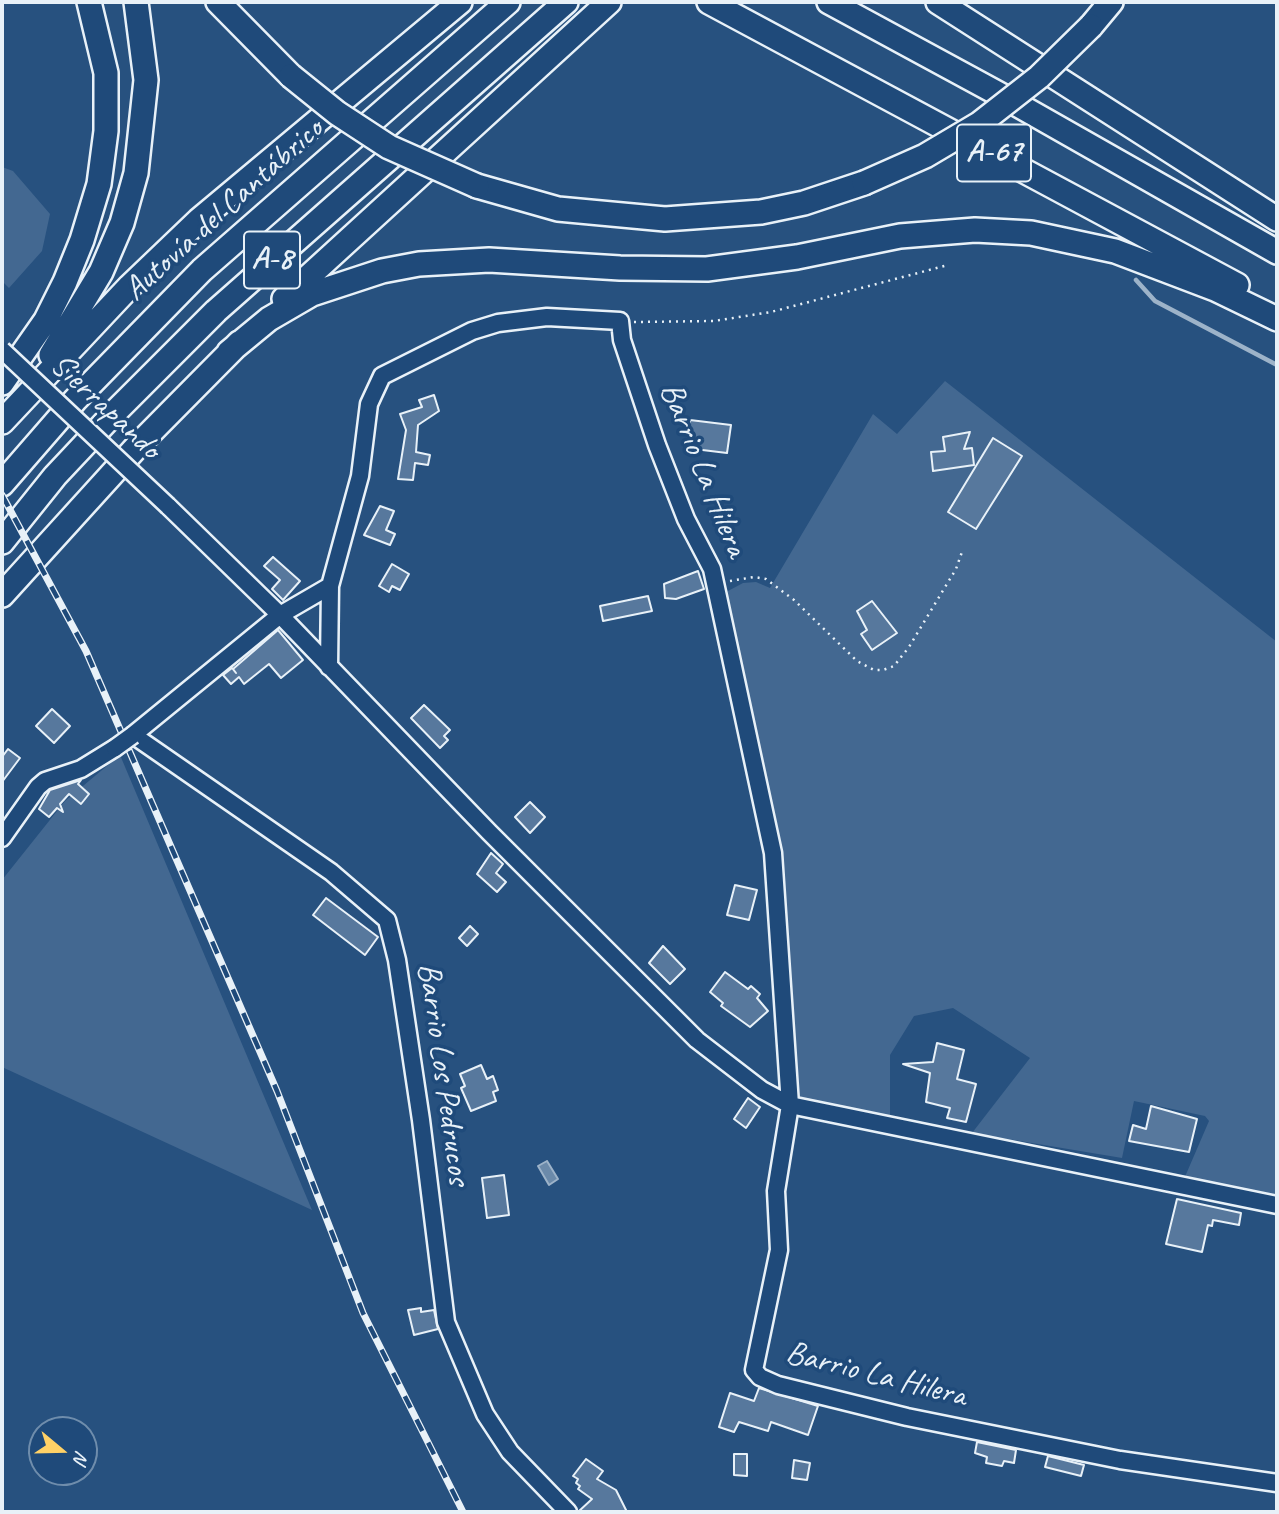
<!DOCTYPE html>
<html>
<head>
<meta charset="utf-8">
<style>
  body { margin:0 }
  #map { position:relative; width:1279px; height:1514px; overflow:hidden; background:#27517f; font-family:Caveat,sans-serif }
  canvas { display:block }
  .frame { position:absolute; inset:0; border:4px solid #e8f1f8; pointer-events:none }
  .north { position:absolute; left:28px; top:1416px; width:70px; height:70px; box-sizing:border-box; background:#1f4a7a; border:2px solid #6f8dac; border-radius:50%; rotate:109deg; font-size:19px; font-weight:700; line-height:28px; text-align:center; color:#e8f1f8 }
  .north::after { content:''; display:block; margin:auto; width:24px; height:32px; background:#ffd166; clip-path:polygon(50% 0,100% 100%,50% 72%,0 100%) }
</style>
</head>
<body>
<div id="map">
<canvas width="1279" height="1514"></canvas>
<div class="frame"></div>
<div class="north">N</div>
</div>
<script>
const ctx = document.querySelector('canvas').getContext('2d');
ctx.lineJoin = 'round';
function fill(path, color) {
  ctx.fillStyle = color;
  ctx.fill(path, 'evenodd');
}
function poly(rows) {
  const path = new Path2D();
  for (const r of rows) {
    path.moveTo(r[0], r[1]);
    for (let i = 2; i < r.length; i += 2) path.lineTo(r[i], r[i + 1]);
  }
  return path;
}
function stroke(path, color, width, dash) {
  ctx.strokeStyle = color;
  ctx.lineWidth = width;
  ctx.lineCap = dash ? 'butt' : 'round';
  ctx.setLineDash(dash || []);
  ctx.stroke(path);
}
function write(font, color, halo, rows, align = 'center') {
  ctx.font = font + ' Caveat,sans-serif';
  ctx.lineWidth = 7;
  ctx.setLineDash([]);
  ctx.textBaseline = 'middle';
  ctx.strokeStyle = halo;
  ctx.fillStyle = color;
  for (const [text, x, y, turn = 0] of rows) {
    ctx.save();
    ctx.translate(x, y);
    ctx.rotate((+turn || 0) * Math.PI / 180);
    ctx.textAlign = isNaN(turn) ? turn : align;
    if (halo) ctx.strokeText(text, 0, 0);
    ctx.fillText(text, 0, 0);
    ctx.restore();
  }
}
const green = poly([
  [2,167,13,171,50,214,42,251,9,288,2,281],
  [945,381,1277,642,1277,1198,1184,1179,1209,1121,1205,1116,1134,1101,1122,1158,972,1133,1030,1058,953,1008,914,1016,890,1055,890,1119,799,1100,777,859,722,599,728,591,743,583,756,582,770,588,873,414,897,434],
  [120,755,312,1210,2,1067,2,880,65,801]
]);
const water = poly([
  [547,1161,558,1179,549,1185,538,1166,547,1161]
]);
const stream = poly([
  [1136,280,1155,301,1277,365]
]);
const building = poly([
  [434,395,439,411,418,425,416,452,430,455,428,465,415,463,413,480,398,479,406,430,400,414,422,407,419,400,434,395],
  [690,420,731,425,727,453,686,448,690,420],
  [970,432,964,449,972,448,974,465,933,471,931,452,945,451,943,437,970,432],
  [993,438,1022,456,976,529,948,512,993,438],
  [380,506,394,511,386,530,395,534,390,545,364,535,380,506],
  [273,557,300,581,283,600,272,589,280,580,264,566,273,557],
  [392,564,409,574,400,590,392,586,389,592,379,586,392,564],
  [698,571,704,589,676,599,665,598,664,584,698,571],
  [648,596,652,611,603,621,600,606,648,596],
  [872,601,897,633,872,650,861,634,867,630,857,611,872,601],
  [278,630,303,660,281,678,269,664,244,684,239,677,231,684,223,675,232,668,236,673,233,669,278,630],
  [424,705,450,730,444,736,448,740,440,748,411,718,424,705],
  [52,709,70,726,54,743,36,726,52,709],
  [8,749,20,758,2,782,2,757,8,749],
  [81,780,78,784,89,794,81,804,69,794,60,804,63,812,57,808,49,817,39,809,50,790,81,780],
  [530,802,545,817,530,833,515,817,530,802],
  [491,853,503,864,496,873,506,882,497,892,477,874,491,853],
  [735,885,757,890,749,920,727,915,735,885],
  [326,898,378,937,365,955,313,915,326,898],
  [470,926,478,934,467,946,459,938,470,926],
  [663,946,685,969,670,984,649,963,663,946],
  [725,972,748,989,751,986,760,994,757,998,768,1011,750,1027,721,1006,723,1003,710,992,725,972],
  [937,1043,964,1050,957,1079,976,1084,966,1122,947,1118,950,1108,926,1102,930,1073,903,1064,933,1062,937,1043],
  [481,1065,487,1079,493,1076,498,1090,493,1092,496,1101,471,1111,461,1088,465,1086,460,1074,481,1065],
  [748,1098,760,1107,746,1128,734,1119,748,1098],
  [1151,1106,1197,1119,1189,1152,1129,1141,1133,1125,1146,1129,1151,1106],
  [504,1175,509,1215,487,1218,482,1178,504,1175],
  [1177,1199,1241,1213,1239,1225,1213,1220,1212,1226,1208,1225,1202,1252,1166,1244,1177,1199],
  [421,1308,421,1312,434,1310,438,1329,414,1335,408,1310,421,1308],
  [759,1388,818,1406,808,1435,771,1422,768,1431,739,1422,734,1432,719,1427,730,1393,754,1401,759,1388],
  [977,1442,1016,1450,1014,1463,1004,1461,1002,1466,986,1463,987,1457,975,1453,977,1442],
  [734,1454,747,1454,747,1476,734,1475,734,1454],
  [1048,1456,1084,1465,1081,1476,1045,1467,1048,1456],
  [586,1459,603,1471,597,1479,616,1490,627,1512,578,1512,592,1499,578,1489,580,1486,576,1483,578,1479,573,1476,586,1459],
  [794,1460,810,1463,807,1480,792,1478,794,1460]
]);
const path = poly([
  [634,322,714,321,771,312,948,265],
  [730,581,754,577,766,579,794,600,857,661,874,670,883,670,894,666,909,647,956,569,963,549]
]);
const minor = poly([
  [168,506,280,615,489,832,697,1040,762,1090,790,1105,1277,1205],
  [330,586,280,615,133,735,331,872,387,920,397,960,421,1120,446,1322,485,1414,510,1452,568,1512],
  [329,667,330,586,360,476,369,404,382,376,472,331,498,323,547,317,620,321,622,340,657,445,686,519,712,569,773,853,790,1105,776,1191,779,1250,754,1370,760,1377,778,1385,907,1417,1120,1460,1277,1483],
  [2,838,38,787,45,781,81,769,115,748]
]);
const highway = poly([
  [218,2,291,76],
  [709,2,1237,285],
  [829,2,997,93,1277,252],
  [938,2,1277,219],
  [1091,26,1111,2],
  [477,186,558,209,665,219,761,212,804,203,864,183],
  [284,299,609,2],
  [229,352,269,319,312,294,382,271,419,264,489,260,620,268,707,269,797,257,900,236,975,230,1031,233,1115,251,1215,289,1277,319],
  [51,355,101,272,122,223,136,173,146,80,136,2],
  [2,383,46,320,65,282,82,240,99,184,106,131,106,73,89,2],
  [2,422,130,286,199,220,460,2],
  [2,484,75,400,202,270,508,2],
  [2,542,55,476,117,410,216,311,566,2],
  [2,595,141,442,239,343]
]);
const rail = poly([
  [2,495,86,651,277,1091,363,1313,463,1512]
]);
const minorBridge = poly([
  [2,350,168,506],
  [115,748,133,735]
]);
const highwayBridge = poly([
  [291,76,337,113,389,147,477,186],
  [864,183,925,156,979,124,1039,77,1091,26]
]);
const shields = [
  [994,153,74],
  [272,260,56]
];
const shieldNames = [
  ["A-67",994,153],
  ["A-8",272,260]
];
const streetNames = [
  ["Autovía del Cantábrico",224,210,-42],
  ["Sierrapando",105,407,43],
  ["Barrio La Hilera",703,470,68],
  ["Barrio Los Pedrucos",443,1074,82],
  ["Barrio La Hilera",876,1375,14]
];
fill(green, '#436891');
fill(water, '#6b8aaa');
stroke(water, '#9db3c9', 2);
stroke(stream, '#9db3c9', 4.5);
fill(building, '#57789d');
stroke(building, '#e8f1f8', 2);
stroke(minor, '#e8f1f8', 21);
stroke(highway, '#e8f1f8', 28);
stroke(path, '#e8f1f8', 2.5, [2, 5]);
stroke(minor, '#1f4a7a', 16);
stroke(highway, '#1f4a7a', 23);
stroke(rail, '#e8f1f8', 7);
stroke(rail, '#1f4a7a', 4.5, [13]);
stroke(minorBridge, '#e8f1f8', 21, []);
stroke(highwayBridge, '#e8f1f8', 28, []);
stroke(minorBridge, '#1f4a7a', 16);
stroke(highwayBridge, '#1f4a7a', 23);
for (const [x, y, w] of shields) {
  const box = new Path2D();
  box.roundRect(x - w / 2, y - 28.5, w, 57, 5);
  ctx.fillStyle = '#1f4a7a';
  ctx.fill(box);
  stroke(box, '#e8f1f8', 2);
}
write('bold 32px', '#e8f1f8', null, shieldNames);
write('33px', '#e8f1f8', '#1f4a7a', streetNames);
</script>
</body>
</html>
